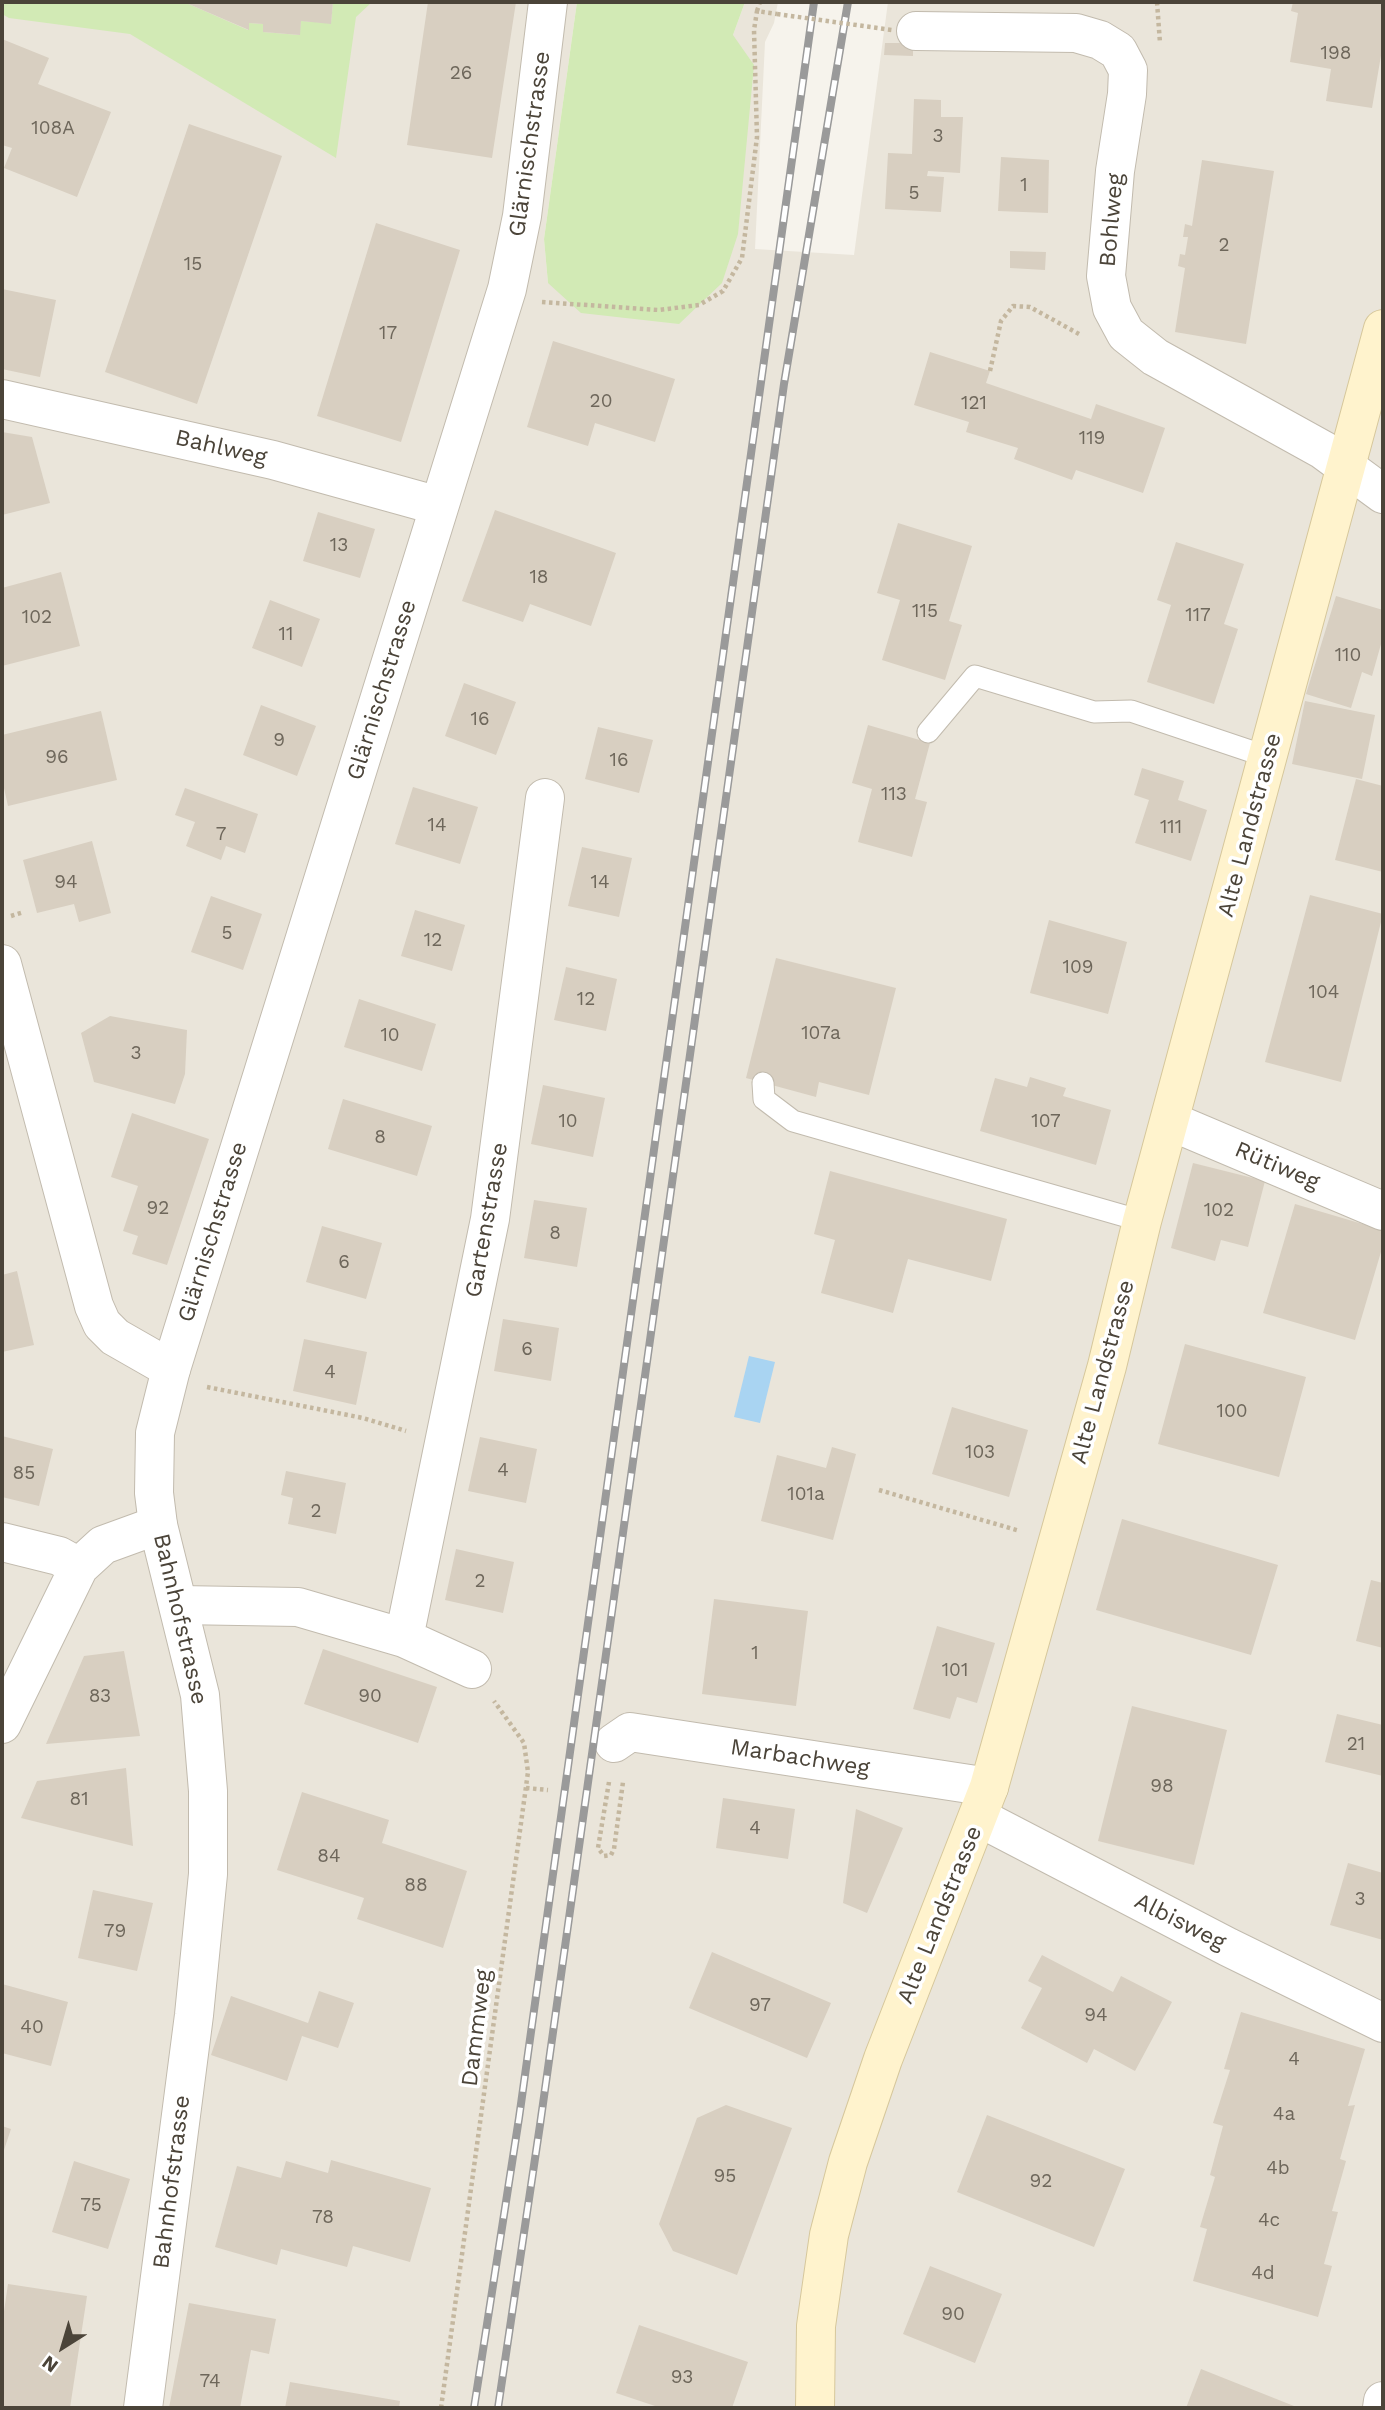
<!DOCTYPE html>
<html>
<head>
<meta charset="utf-8">
<style>
  body { margin:0 }
  #map { position:relative; width:1385px; height:2410px; overflow:hidden; background:#f6f3ec; font-family:"Work Sans",sans-serif }
  canvas { display:block }
  .frame { position:absolute; inset:0; border:4px solid #4b4439; pointer-events:none }
  .north { position:absolute; left:28px; top:2312px; width:70px; height:70px; -webkit-text-stroke:5px #fff; paint-order:stroke; rotate:217deg; font-size:19px; font-weight:700; line-height:28px; text-align:center; color:#4b4439 }
  .north::after { content:''; display:block; margin:auto; width:24px; height:32px; background:#4b4439; clip-path:polygon(50% 0,100% 100%,50% 72%,0 100%) }
</style>
</head>
<body>
<div id="map">
<canvas width="1385" height="2410"></canvas>
<div class="frame"></div>
<div class="north">N</div>
</div>
<script>
const ctx = document.querySelector('canvas').getContext('2d');
ctx.lineJoin = 'round';
function fill(path, color) {
  ctx.fillStyle = color;
  ctx.fill(path, 'evenodd');
}
function poly(rows) {
  const path = new Path2D();
  for (const r of rows) {
    path.moveTo(r[0], r[1]);
    for (let i = 2; i < r.length; i += 2) path.lineTo(r[i], r[i + 1]);
  }
  return path;
}
function stroke(path, color, width, dash) {
  ctx.strokeStyle = color;
  ctx.lineWidth = width;
  ctx.lineCap = dash ? 'butt' : 'round';
  ctx.setLineDash(dash || []);
  ctx.stroke(path);
}
function write(font, color, halo, rows, align = 'center') {
  ctx.font = font + ' "Work Sans",sans-serif';
  ctx.lineWidth = 7;
  ctx.setLineDash([]);
  ctx.textBaseline = 'middle';
  ctx.strokeStyle = halo;
  ctx.fillStyle = color;
  for (const [text, x, y, turn = 0] of rows) {
    ctx.save();
    ctx.translate(x, y);
    ctx.rotate((+turn || 0) * Math.PI / 180);
    ctx.textAlign = isNaN(turn) ? turn : align;
    if (halo) ctx.strokeText(text, 0, 0);
    ctx.fillText(text, 0, 0);
    ctx.restore();
  }
}
const residential = poly([
  [2,2,577,2,544,239,548,283,733,35,745,2,778,2,774,23,765,42,755,249,854,255,888,2,1383,2,1383,2408,2,2408]
]);
const green = poly([
  [2,2,184,2,248,30,249,23,263,24,263,32,299,35,301,21,331,23,333,2,372,2,356,17,336,158,130,34,9,18,2,14],
  [577,2,745,2,733,35,754,65,738,234,722,283,679,324,581,313,548,283,544,239]
]);
const water = poly([
  [749,1356,775,1362,760,1423,734,1417]
]);
const building = poly([
  [184,2,333,2,331,24,301,21,300,35,263,32,263,24,249,23,249,30],
  [428,2,516,2,492,158,407,145],
  [1293,2,1381,2,1383,4,1383,44,1372,108,1326,101,1331,69,1290,62,1298,13,1291,11],
  [2,39,49,58,38,84,111,112,77,197,4,168,12,148,2,145],
  [885,43,913,43,913,56,884,55],
  [914,99,941,100,941,117,963,117,960,173,928,171,927,176,944,177,941,212,885,209,888,153,912,154],
  [189,124,282,156,197,404,105,372],
  [1001,157,1049,160,1048,213,998,211],
  [1202,160,1274,171,1246,344,1175,332,1185,268,1178,266,1180,254,1185,255,1188,237,1183,237,1185,224,1192,226],
  [376,223,460,250,401,442,317,416],
  [1010,251,1046,252,1045,270,1010,268],
  [2,289,56,300,40,377,2,369],
  [553,341,675,379,655,442,595,423,588,446,527,427],
  [930,352,990,371,986,383,1091,419,1096,404,1165,428,1143,493,1076,470,1072,480,1014,459,1018,448,966,432,969,422,914,405],
  [2,432,32,437,50,503,2,515],
  [495,510,616,553,591,626,530,604,523,622,462,601],
  [318,512,375,529,360,578,303,561],
  [898,523,972,546,949,621,962,625,945,680,882,660,900,600,877,593],
  [1176,542,1244,564,1224,624,1238,629,1214,704,1147,682,1171,605,1157,600],
  [61,572,80,646,2,666,2,588],
  [1336,596,1383,610,1383,637,1372,676,1362,672,1351,708,1306,694],
  [270,600,320,619,302,667,252,648],
  [464,683,516,702,496,755,445,736],
  [1305,701,1375,715,1362,779,1292,764],
  [261,705,316,726,297,776,243,755],
  [101,711,117,780,8,806,2,779,2,735],
  [868,725,930,743,915,799,927,802,912,857,858,842,872,789,852,783],
  [598,727,653,740,639,793,585,779],
  [1142,768,1184,781,1178,800,1207,810,1191,861,1135,843,1149,800,1134,795],
  [1356,779,1383,786,1383,872,1335,860],
  [413,787,478,807,460,864,395,844],
  [185,788,258,814,245,853,226,846,221,860,186,846,195,822,175,815],
  [92,841,111,913,79,922,74,904,37,913,23,860],
  [582,847,632,858,619,917,568,906],
  [1310,895,1383,914,1341,1082,1265,1062],
  [211,896,262,914,243,970,191,952],
  [415,910,465,925,452,971,401,956],
  [1049,920,1127,942,1108,1014,1030,993],
  [776,958,896,988,869,1095,819,1082,816,1097,746,1078],
  [566,967,617,979,606,1031,554,1020],
  [359,999,436,1024,422,1071,344,1047],
  [110,1016,187,1030,185,1074,175,1104,94,1082,81,1033],
  [1030,1077,1066,1088,1063,1096,1111,1110,1096,1165,980,1131,995,1078,1027,1087],
  [543,1085,605,1098,593,1157,531,1144],
  [343,1099,432,1126,417,1176,328,1149],
  [132,1113,209,1139,167,1265,132,1254,138,1236,123,1231,138,1186,111,1177],
  [1193,1163,1265,1181,1248,1247,1221,1240,1215,1261,1171,1248],
  [830,1171,1007,1219,991,1281,908,1259,893,1313,821,1293,835,1240,814,1234],
  [534,1200,587,1208,577,1267,524,1258],
  [1295,1204,1383,1230,1383,1245,1355,1340,1263,1313],
  [322,1226,382,1243,366,1299,306,1282],
  [17,1271,34,1345,2,1352,2,1275],
  [503,1319,559,1328,551,1381,494,1371],
  [304,1339,367,1352,356,1405,293,1391],
  [1185,1344,1306,1377,1279,1477,1158,1444],
  [952,1407,1028,1430,1009,1497,932,1474],
  [2,1436,53,1449,39,1506,2,1497],
  [480,1437,537,1449,526,1503,468,1491],
  [832,1447,856,1454,833,1540,761,1521,777,1455,826,1468],
  [286,1471,346,1483,336,1534,288,1524,293,1498,281,1495],
  [1122,1519,1278,1565,1251,1655,1096,1610],
  [456,1549,514,1562,503,1613,445,1600],
  [1371,1580,1383,1583,1383,1648,1356,1641],
  [714,1599,808,1611,796,1706,702,1694],
  [937,1626,995,1643,977,1703,957,1697,950,1719,913,1709],
  [323,1649,437,1687,418,1743,304,1704],
  [124,1651,140,1736,46,1744,84,1656],
  [1132,1706,1227,1730,1194,1865,1098,1841],
  [1337,1714,1383,1725,1383,1776,1325,1762],
  [126,1768,133,1846,21,1818,37,1781],
  [302,1792,389,1820,382,1843,467,1871,443,1948,357,1919,364,1898,277,1870],
  [723,1798,795,1809,788,1859,716,1848],
  [856,1809,903,1828,867,1913,843,1903],
  [1348,1863,1383,1873,1383,1940,1330,1925],
  [93,1890,153,1903,137,1971,78,1958],
  [712,1952,831,2003,807,2058,689,2008],
  [1042,1955,1113,1992,1121,1976,1172,2002,1135,2071,1094,2049,1087,2063,1021,2028,1042,1988,1028,1981],
  [2,1984,68,2002,51,2066,2,2053],
  [319,1991,354,2003,338,2048,302,2036,287,2081,211,2055,231,1996,308,2023],
  [1241,2012,1365,2049,1348,2106,1355,2105,1340,2159,1346,2161,1332,2211,1338,2212,1324,2264,1332,2266,1318,2317,1193,2281,1207,2229,1200,2227,1215,2177,1210,2175,1223,2126,1213,2123,1230,2070,1224,2069],
  [726,2105,792,2128,737,2275,673,2251,659,2224,697,2118],
  [987,2115,1125,2169,1094,2247,957,2192],
  [2,2126,11,2129,2,2156],
  [331,2160,431,2188,410,2262,353,2246,347,2267,281,2249,277,2265,215,2247,237,2166,281,2178,286,2161,328,2173],
  [74,2161,130,2179,108,2249,52,2232],
  [930,2266,1002,2294,975,2363,903,2334],
  [8,2284,87,2296,70,2408,2,2408,2,2325],
  [189,2303,276,2319,269,2354,251,2350,240,2408,169,2408],
  [639,2325,748,2362,732,2408,661,2408,616,2393],
  [1201,2369,1299,2408,1186,2408],
  [290,2382,400,2401,399,2408,285,2408]
]);
const path = poly([
  [1157,2,1160,43],
  [757,11,760,2],
  [542,302,659,310,699,305,723,291,742,258,757,137,754,30,757,11,777,14],
  [990,371,1001,321,1013,306,1030,307,1079,334],
  [11,916,24,912],
  [207,1387,363,1418,406,1431],
  [879,1490,1020,1531],
  [609,1782,598,1848,604,1856,611,1855,614,1849,623,1782],
  [526,1788,548,1790],
  [441,2408,528,1772,524,1743,494,1701]
]);
const service = poly([
  [928,732,975,676,1094,712,1131,711,1268,757],
  [763,1083,764,1099,793,1121,1142,1221]
]);
const minor = poly([
  [916,31,1076,33,1100,40,1118,51,1128,70,1127,94,1115,171,1106,276,1112,308,1126,334,1155,357,1323,450,1383,494],
  [2,399,273,460,439,506],
  [1170,1121,1383,1211],
  [171,1369,507,289,522,216,548,2],
  [2,1542,59,1556,79,1567],
  [179,1605,298,1607,404,1638,490,1219,545,798],
  [404,1638,472,1669],
  [2,1724,79,1567,103,1545,158,1525],
  [614,1743,630,1732,989,1787],
  [978,1817,1228,1947,1383,2023],
  [1382,2408,1383,2401]
]);
const tertiary = poly([
  [2,964,94,1306,102,1324,115,1337,171,1369,155,1433,154,1493,158,1525,200,1695,208,1791,208,1874,194,2015,143,2408]
]);
const secondary = poly([
  [815,2408,816,2326,829,2235,848,2162,883,2059,989,1787,1107,1366,1142,1221,1383,329]
]);
const rail = poly([
  [474,2408,519,2118,814,2],
  [498,2408,540,2125,784,384,848,2]
]);
const pathBridge = poly([
  [777,14,892,30]
]);
const numberNames = [
  ["198",1336,53],
  ["26",461,73],
  ["108A",53,128],
  ["3",938,136],
  ["1",1024,185],
  ["5",914,193],
  ["2",1224,245],
  ["15",193,264],
  ["17",388,333],
  ["20",601,401],
  ["121",974,403],
  ["119",1092,438],
  ["13",339,545],
  ["18",539,577],
  ["115",925,611],
  ["117",1198,615],
  ["102",37,617],
  ["11",286,634],
  ["110",1348,655],
  ["16",480,719],
  ["9",279,740],
  ["96",57,757],
  ["16",619,760],
  ["113",894,794],
  ["14",437,825],
  ["111",1171,827],
  ["7",221,834],
  ["94",66,882],
  ["14",600,882],
  ["5",227,933],
  ["12",433,940],
  ["109",1078,967],
  ["104",1324,992],
  ["12",586,999],
  ["107a",821,1033],
  ["10",390,1035],
  ["3",136,1053],
  ["10",568,1121],
  ["107",1046,1121],
  ["8",380,1137],
  ["92",158,1208],
  ["102",1219,1210],
  ["8",555,1233],
  ["6",344,1262],
  ["6",527,1349],
  ["4",330,1372],
  ["100",1232,1411],
  ["103",980,1452],
  ["4",503,1470],
  ["85",24,1473],
  ["101a",806,1494],
  ["2",316,1511],
  ["2",480,1581],
  ["1",755,1653],
  ["101",955,1670],
  ["83",100,1696],
  ["90",370,1696],
  ["21",1356,1744],
  ["98",1162,1786],
  ["81",79,1799],
  ["4",755,1828],
  ["84",329,1856],
  ["88",416,1885],
  ["3",1360,1899],
  ["79",115,1931],
  ["97",760,2005],
  ["94",1096,2015],
  ["40",32,2027],
  ["4",1294,2059],
  ["4a",1284,2114],
  ["4b",1278,2168],
  ["95",725,2176],
  ["92",1041,2181],
  ["75",91,2205],
  ["78",323,2217],
  ["4c",1269,2220],
  ["4d",1263,2273],
  ["90",953,2314],
  ["93",682,2377],
  ["74",210,2381]
];
const streetNames = [
  ["Glärnischstrasse",530,144,-82],
  ["Bohlweg",1112,220,-85],
  ["Bahlweg",221,448,13],
  ["Glärnischstrasse",382,690,-73],
  ["Alte Landstrasse",1250,825,-75],
  ["Rütiweg",1277,1166,23],
  ["Gartenstrasse",487,1220,-80],
  ["Glärnischstrasse",213,1232,-73],
  ["Alte Landstrasse",1103,1372,-75],
  ["Bahnhofstrasse",180,1619,77],
  ["Marbachweg",800,1758,9],
  ["Alte Landstrasse",940,1915,-68],
  ["Albisweg",1180,1922,27],
  ["Dammweg",477,2028,-83],
  ["Bahnhofstrasse",172,2182,-83]
];
fill(residential, '#eae5da');
fill(green, '#d2eab5');
fill(water, '#a9d4f2');
fill(building, '#d8cfc1');
stroke(service, '#c2bbae', 23);
stroke(minor, '#c2bbae', 40);
stroke(tertiary, '#c2bbae', 40);
stroke(secondary, '#d6c79b', 40);
stroke(path, '#c4b79f', 4.5, [3.5, 3.5]);
stroke(service, '#fff', 21);
stroke(minor, '#fff', 38);
stroke(tertiary, '#fff', 38);
stroke(secondary, '#fff3cd', 38);
stroke(rail, '#9a9a9a', 8);
stroke(rail, '#fff', 5, [16]);
stroke(pathBridge, '#c4b79f', 4.5, [3.5, 3.5]);
write('19px', '#6e675b', null, numberNames);
write('23px', '#4b4439', '#fff', streetNames);
</script>
</body>
</html>
